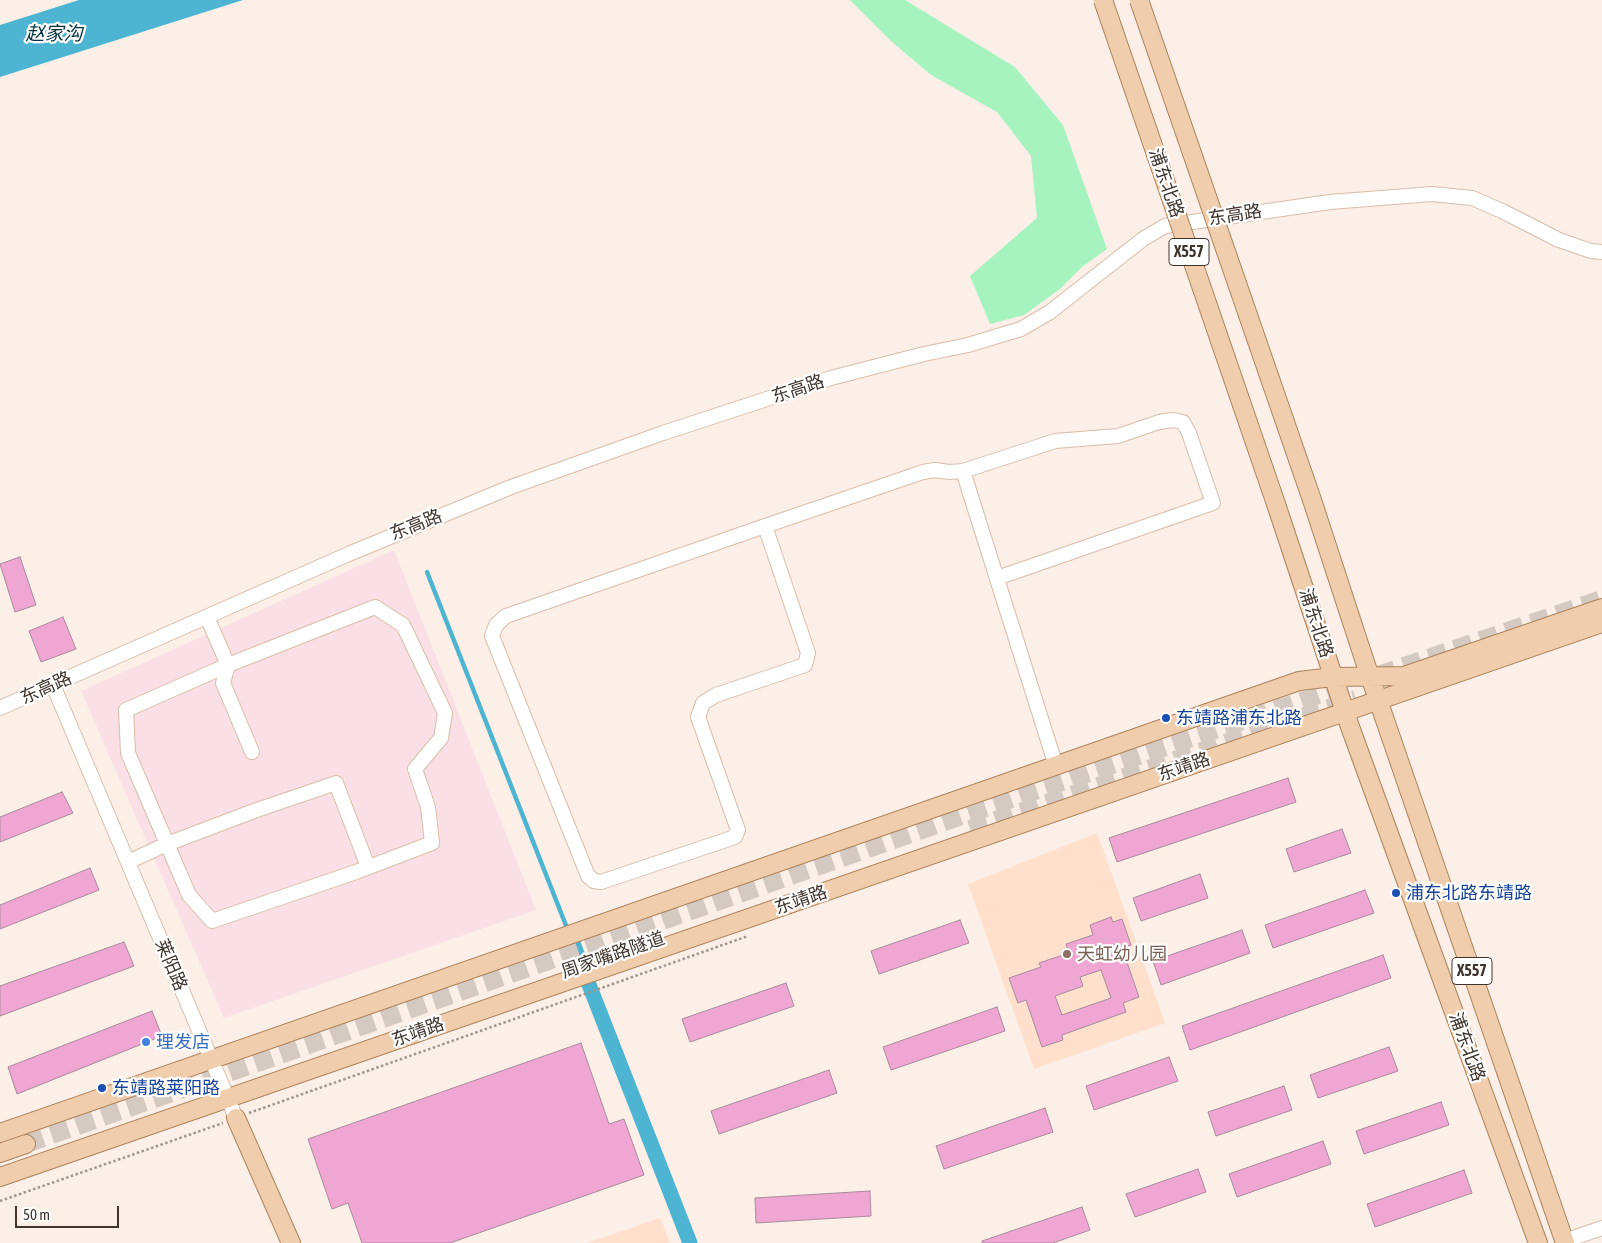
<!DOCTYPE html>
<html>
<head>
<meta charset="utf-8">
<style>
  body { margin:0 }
  #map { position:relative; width:1602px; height:1243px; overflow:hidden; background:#fbefe7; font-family:"Asap Condensed",sans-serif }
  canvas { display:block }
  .scale { position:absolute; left:15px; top:1206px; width:104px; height:22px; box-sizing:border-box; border:2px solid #3f342c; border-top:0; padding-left:6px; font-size:15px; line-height:18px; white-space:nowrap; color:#3f342c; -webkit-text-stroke:4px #fff; paint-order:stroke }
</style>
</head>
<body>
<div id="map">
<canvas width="1602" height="1243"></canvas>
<div class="scale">50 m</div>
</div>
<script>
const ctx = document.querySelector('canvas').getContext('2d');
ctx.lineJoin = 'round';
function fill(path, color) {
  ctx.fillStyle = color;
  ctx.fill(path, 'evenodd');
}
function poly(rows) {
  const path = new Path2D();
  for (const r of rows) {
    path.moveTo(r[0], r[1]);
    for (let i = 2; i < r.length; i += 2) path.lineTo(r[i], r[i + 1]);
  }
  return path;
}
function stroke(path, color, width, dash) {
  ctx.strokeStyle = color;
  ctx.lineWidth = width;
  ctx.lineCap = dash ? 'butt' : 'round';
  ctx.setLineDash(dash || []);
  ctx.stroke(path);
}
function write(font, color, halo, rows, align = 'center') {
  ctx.font = font + ' "Asap Condensed","Noto Sans SC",sans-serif';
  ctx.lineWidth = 4.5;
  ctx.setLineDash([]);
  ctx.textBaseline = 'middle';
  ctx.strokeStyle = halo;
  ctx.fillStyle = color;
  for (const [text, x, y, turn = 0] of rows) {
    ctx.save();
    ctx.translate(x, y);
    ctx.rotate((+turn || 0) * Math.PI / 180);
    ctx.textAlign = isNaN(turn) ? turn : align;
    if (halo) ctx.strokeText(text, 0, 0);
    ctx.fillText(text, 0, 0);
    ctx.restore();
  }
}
const commercial = poly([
  [394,550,536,910,224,1018,81,691]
]);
const built = poly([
  [1097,833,1165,1023,1034,1069,968,884],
  [660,1218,670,1243,587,1243]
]);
const green = poly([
  [850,0,905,0,1015,67,1063,125,1107,249,1082,267,1060,289,1024,315,990,324,970,276,1037,218,1031,156,997,112,931,75,891,41]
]);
const water = poly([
  [79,0,243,0,0,77,0,25]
]);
const stream = poly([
  [427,572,567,928]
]);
const canal = poly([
  [573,943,582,967],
  [588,982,690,1243]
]);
const building = poly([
  [20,557,36,605,15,612,0,564,20,557],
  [63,617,76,649,41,662,29,631,63,617],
  [1288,778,1296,802,1117,862,1109,838,1288,778],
  [62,792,73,813,0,842,0,817,62,792],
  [1342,829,1351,853,1294,872,1286,849,1342,829],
  [90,868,99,890,0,929,0,905,90,868],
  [1200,874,1208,898,1141,921,1133,898,1200,874],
  [1365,890,1374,913,1273,948,1265,925,1365,890],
  [1111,917,1113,922,1122,919,1131,945,1122,948,1139,997,1123,1003,1126,1012,1062,1035,1063,1040,1042,1047,1026,1000,1018,1003,1009,978,1041,967,1039,963,1069,953,1066,944,1093,935,1090,925,1111,917],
  [1101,970,1111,998,1062,1015,1055,996,1083,986,1080,977,1101,970],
  [960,920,969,943,879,974,871,951,960,920],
  [1242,930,1250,953,1161,985,1153,961,1242,930],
  [124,942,134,966,0,1016,0,986,124,942],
  [1383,955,1391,978,1190,1050,1182,1026,1383,955],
  [786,983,794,1006,690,1042,682,1019,786,983],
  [997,1007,1005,1031,891,1070,883,1047,997,1007],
  [152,1011,162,1036,17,1094,8,1067,152,1011],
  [581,1043,609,1124,624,1119,644,1175,450,1243,362,1243,348,1203,332,1209,308,1139,581,1043],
  [1389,1047,1398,1071,1318,1098,1310,1075,1389,1047],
  [1169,1057,1178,1081,1094,1110,1086,1086,1169,1057],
  [829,1070,837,1093,719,1134,711,1111,829,1070],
  [1284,1086,1292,1110,1216,1136,1208,1112,1284,1086],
  [1441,1102,1449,1125,1364,1154,1356,1131,1441,1102],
  [1045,1108,1053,1132,944,1169,936,1146,1045,1108],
  [1323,1141,1331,1164,1237,1197,1229,1174,1323,1141],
  [1198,1169,1206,1192,1135,1217,1126,1194,1198,1169],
  [1464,1170,1472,1193,1375,1227,1367,1204,1464,1170],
  [870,1191,871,1216,756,1223,755,1198,870,1191],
  [1082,1207,1090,1230,1053,1243,982,1243,982,1241,1082,1207]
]);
const majorTunnel = poly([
  [1378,675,1602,599],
  [970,829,1356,699],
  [26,1144,962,816,1351,684]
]);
const path = poly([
  [249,1113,748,936],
  [0,1201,223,1123]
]);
const minor = poly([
  [963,471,1056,766],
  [765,526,808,653,805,665,716,695,703,703,698,717,738,830,735,837,601,882,594,881,588,876,492,636,496,625,506,616,765,526,923,472,935,470,949,472,963,471,1055,441,1118,436,1159,422,1173,420,1183,422,1189,433,1213,503,997,578],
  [375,607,403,625,445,713,441,738,415,769,428,807,432,843,356,872,212,921,189,895,128,753,126,710,228,665,375,607],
  [207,617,228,665,223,683,252,752],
  [53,685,236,1118],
  [0,708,351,553,511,487,663,433,831,378,924,354,968,345,1021,329,1050,312,1143,239,1165,226,1330,202,1432,194,1472,198,1502,211,1559,240,1591,251,1602,252],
  [128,862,167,844,254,811,336,783,368,867],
  [1564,1241,1602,1228]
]);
const major = poly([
  [1312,500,1365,662,1565,1243],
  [1276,504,1349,724,1538,1243],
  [236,1118,291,1243],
  [0,1133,1299,681,1333,677,1404,676,1602,608],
  [0,1153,26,1144],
  [0,1177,1602,623]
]);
const majorBridge = poly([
  [1103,0,1276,504],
  [1139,0,1312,500]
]);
const markers = [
  [1166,718,5,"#1a4fb4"],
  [1396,893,5,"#1a4fb4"],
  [1067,954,5,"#8d6e63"],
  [146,1042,5,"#3f7fe0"],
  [102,1088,5,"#1a4fb4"]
];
const shields = [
  [1189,252,40],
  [1472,971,40]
];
const shieldNames = [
  ["X557",1189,252],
  ["X557",1472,971]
];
const streetNames = [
  ["浦东北路",1166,183,71],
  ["东高路",1235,215,-9],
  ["东高路",798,389,-18],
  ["东高路",416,525,-22],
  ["浦东北路",1316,623,72],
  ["东高路",46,688,-24],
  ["东靖路",1184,767,-19],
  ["东靖路",801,900,-19],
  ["周家嘴路隧道",613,955,-19],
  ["莱阳路",171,965,67],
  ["东靖路",418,1032,-19],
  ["浦东北路",1467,1047,70]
];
const transitNames = [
  ["东靖路浦东北路",1176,718],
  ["浦东北路东靖路",1406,893],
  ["东靖路莱阳路",112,1088]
];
const educationNames = [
  ["天虹幼儿园",1077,954]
];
const shopNames = [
  ["理发店",156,1042]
];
const waterNames = [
  ["赵家沟",54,34]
];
fill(commercial, '#fae0e6');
fill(built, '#fee0cd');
fill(green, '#a6f3c0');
fill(water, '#4db4d2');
stroke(stream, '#4db4d2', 4.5);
stroke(canal, '#4db4d2', 15);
fill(building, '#f0a6d2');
stroke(building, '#a88b9c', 1);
stroke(majorTunnel, '#d5cac2', 18, [18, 9]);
stroke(minor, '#dabdaa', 16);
stroke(major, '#ac825b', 20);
stroke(path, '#a0948c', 2.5, [2.5, 2.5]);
stroke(minor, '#fff', 14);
stroke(major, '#f0cdac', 18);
stroke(majorBridge, '#ac825b', 20, []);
stroke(majorBridge, '#f0cdac', 18);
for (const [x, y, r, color] of markers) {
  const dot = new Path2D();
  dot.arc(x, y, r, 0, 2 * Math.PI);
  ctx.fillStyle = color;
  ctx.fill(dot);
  stroke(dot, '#fff', 2);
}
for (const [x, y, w] of shields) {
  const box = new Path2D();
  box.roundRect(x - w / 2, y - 13.5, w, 27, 4);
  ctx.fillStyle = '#fff';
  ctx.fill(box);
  stroke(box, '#3f342c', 1);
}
write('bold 16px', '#3f342c', null, shieldNames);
write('18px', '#3f342c', '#fff', streetNames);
write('18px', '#164399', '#fff', transitNames, 'left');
write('18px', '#785e54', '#fff', educationNames, 'left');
write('18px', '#366cbe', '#fff', shopNames, 'left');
write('italic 19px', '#01333f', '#fff', waterNames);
</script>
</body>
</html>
